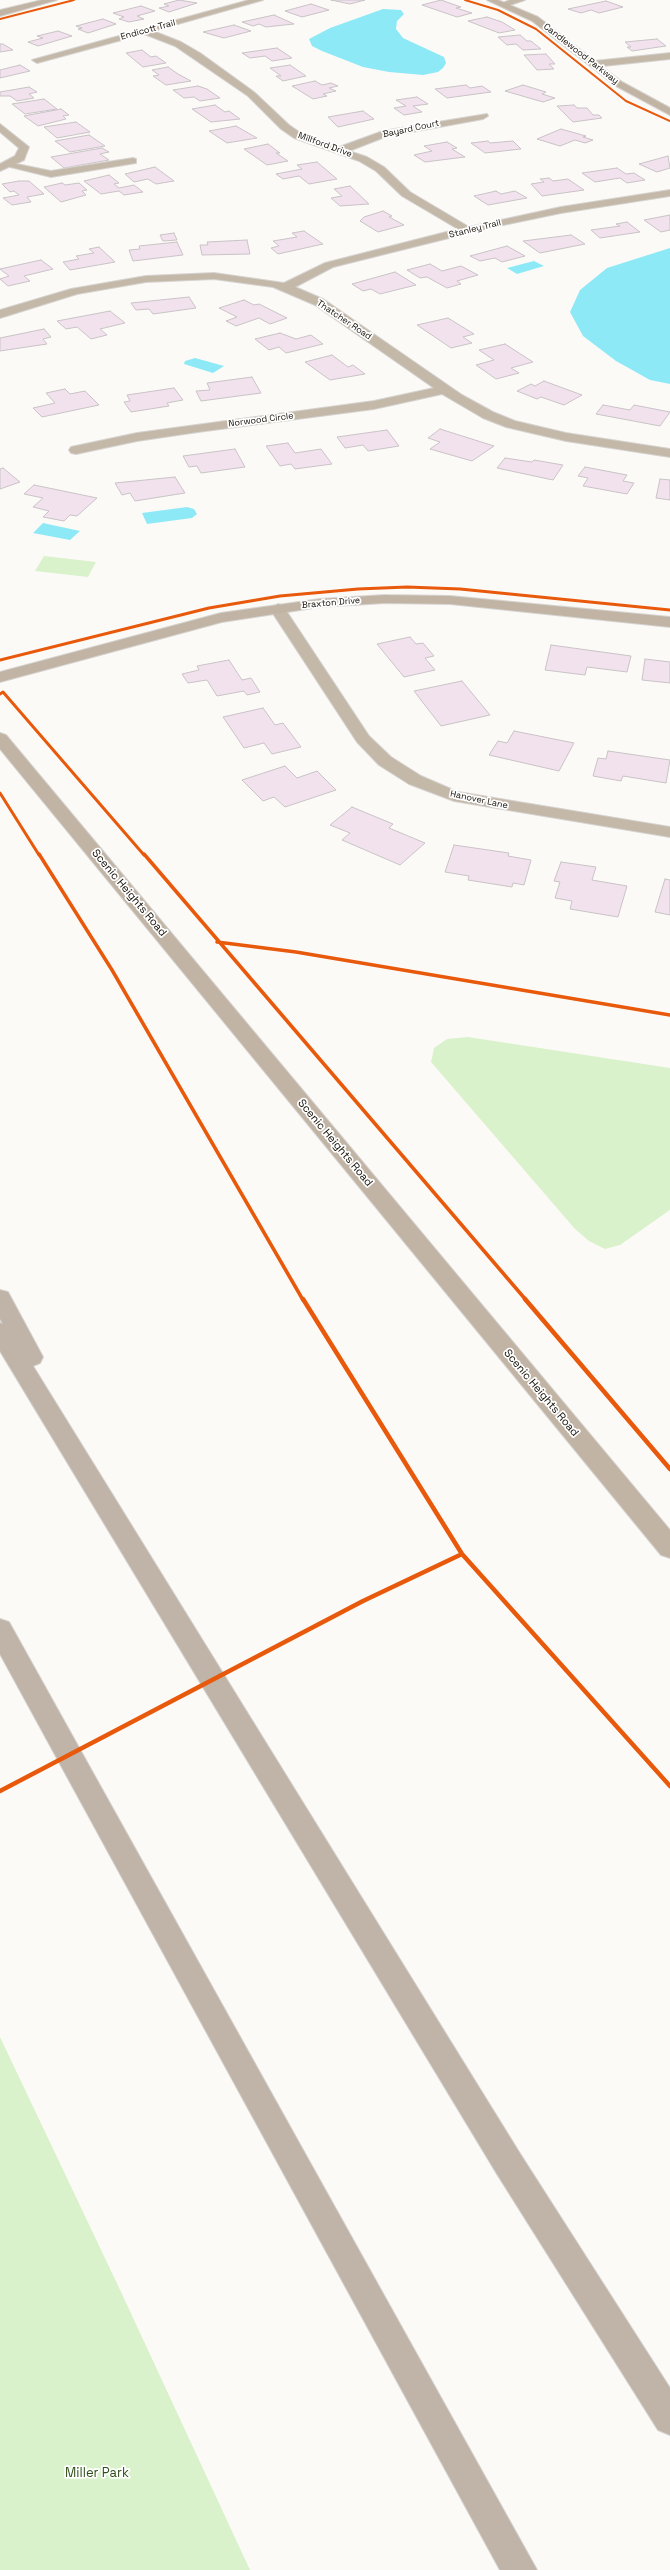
<!DOCTYPE html>
<html>
<head>
<meta charset="utf-8">
<style>
  body { margin:0 }
  canvas { display:block; background:#fcfaf7 }
</style>
</head>
<body>
<canvas width="670" height="2570"></canvas>
<script>
const ctx = document.querySelector('canvas').getContext('2d');
ctx.lineJoin = 'round';
function fill(path, color) {
  ctx.fillStyle = color;
  ctx.fill(path, 'evenodd');
}
function poly(rows) {
  const path = new Path2D();
  for (const r of rows) {
    path.moveTo(r[0], r[1]);
    for (let i = 2; i < r.length; i += 2) path.lineTo(r[i], r[i + 1]);
  }
  return path;
}
function stroke(path, color, width, dash) {
  ctx.strokeStyle = color;
  ctx.lineWidth = width;
  ctx.lineCap = dash ? 'butt' : 'round';
  ctx.setLineDash(dash || []);
  ctx.stroke(path);
}
function write(font, color, halo, rows, align = 'center') {
  ctx.font = font + ' "Space Grotesk",sans-serif';
  ctx.lineWidth = 3.5;
  ctx.setLineDash([]);
  ctx.textBaseline = 'middle';
  ctx.strokeStyle = halo;
  ctx.fillStyle = color;
  for (const [text, x, y, turn = 0] of rows) {
    ctx.save();
    ctx.translate(x, y);
    ctx.rotate((+turn || 0) * Math.PI / 180);
    ctx.textAlign = isNaN(turn) ? turn : align;
    if (halo) ctx.strokeText(text, 0, 0);
    ctx.fillText(text, 0, 0);
    ctx.restore();
  }
}
const green = poly([
  [44,556,96,562,88,577,35,571],
  [468,1037,670,1068,670,1210,620,1245,605,1249,589,1241,575,1229,431,1062,434,1048,447,1039],
  [0,2037,122,2294,250,2570,0,2570]
]);
const water = poly([
  [383,9,401,10,404,14,397,21,396,29,403,38,444,57,446,63,443,68,438,72,423,75,389,72,363,67,322,51,312,46,309,39,330,28],
  [670,248,670,384,650,380,616,361,583,336,570,312,580,290,607,268],
  [534,261,544,266,517,274,507,268],
  [195,358,224,366,213,373,184,364,185,361],
  [187,507,194,509,197,514,192,518,147,524,142,513],
  [43,523,80,531,70,540,33,533]
]);
const building = poly([
  [179,0,197,3,169,12,159,8,169,6,164,4,179,0],
  [331,0,365,0,350,4,331,0],
  [441,0,461,7,456,8,472,13,457,17,422,5,441,0],
  [606,1,623,7,599,13,591,10,581,13,568,9,606,1],
  [311,4,329,10,302,17,285,11,311,4],
  [141,6,155,11,137,16,144,19,129,22,119,19,124,17,113,13,141,6],
  [274,15,294,24,266,27,259,24,253,26,242,22,274,15],
  [487,17,502,22,515,30,499,33,468,21,487,17],
  [103,19,116,24,88,33,78,29,82,28,76,26,103,19],
  [234,25,251,31,224,38,203,32,234,25],
  [58,31,72,36,38,46,28,42,43,38,37,36,58,31],
  [520,35,527,41,531,41,541,49,523,50,516,44,507,45,498,37,520,35],
  [657,39,666,46,632,51,627,47,631,47,625,42,657,39],
  [0,44,3,44,13,50,0,52,0,44],
  [277,48,292,58,272,61,265,56,250,58,242,53,277,48],
  [142,50,151,57,156,56,166,63,143,67,126,53,142,50],
  [546,54,555,64,549,64,554,69,537,70,524,55,546,54],
  [20,65,30,71,0,78,0,70,20,65],
  [290,65,306,76,283,81,276,76,281,76,270,68,290,65],
  [168,67,178,74,191,81,166,85,153,76,159,75,152,70,168,67],
  [315,81,322,85,331,83,338,86,329,88,336,91,323,94,327,96,313,99,292,86,315,81],
  [466,85,470,88,482,86,491,92,447,98,435,89,466,85],
  [523,85,546,92,542,94,555,98,543,102,505,91,523,85],
  [198,86,207,89,220,98,200,101,194,97,184,98,173,90,198,86],
  [29,87,37,92,29,94,34,98,17,101,10,96,0,96,0,92,29,87],
  [417,97,428,104,413,106,422,112,404,115,394,108,406,106,396,100,417,97],
  [44,99,57,109,25,114,12,104,44,99],
  [215,105,225,112,229,111,240,119,211,122,192,109,215,105],
  [574,105,577,108,587,108,593,115,599,115,602,118,573,122,557,106,574,105],
  [61,109,69,115,63,116,66,119,38,126,24,116,61,109],
  [363,111,374,119,338,127,328,117,363,111],
  [76,122,90,132,57,138,44,127,76,122],
  [236,126,257,138,227,143,209,131,236,126],
  [561,129,586,136,583,137,593,140,585,143,575,140,560,146,537,139,561,129],
  [89,135,105,146,70,152,55,141,89,135],
  [488,141,490,143,513,141,521,149,485,153,471,143,488,141],
  [447,142,457,148,452,149,465,157,425,162,414,155,432,151,424,146,447,142],
  [268,144,280,153,276,153,288,161,267,165,244,149,268,144],
  [102,148,109,152,100,154,109,160,64,168,51,157,102,148],
  [668,156,670,168,657,172,639,164,668,156],
  [317,162,337,179,309,184,299,176,283,179,276,174,302,169,297,165,317,162],
  [155,167,174,181,156,184,148,179,134,182,125,174,155,167],
  [617,168,626,174,634,173,645,180,627,183,620,178,595,182,582,173,617,168],
  [109,175,119,183,114,184,119,188,134,185,143,192,124,195,119,191,101,194,84,181,109,175],
  [549,178,553,181,568,179,584,190,542,196,531,184,544,182,540,179,549,178],
  [19,181,29,181,44,194,27,197,31,202,12,205,3,198,19,195,14,191,10,192,2,184,19,181],
  [62,183,65,185,79,183,87,190,82,191,86,195,61,202,44,187,62,183],
  [350,186,369,204,340,206,331,198,342,196,334,189,350,186],
  [496,191,501,194,515,191,527,198,488,205,474,196,496,191],
  [383,211,392,216,389,217,404,225,378,232,360,221,364,217,383,211],
  [670,215,670,230,661,232,644,220,670,215],
  [627,222,640,232,600,238,591,230,620,226,616,224,627,222],
  [304,231,323,244,278,254,271,248,279,246,273,241,297,237,292,233,304,231],
  [174,233,177,240,163,241,160,235,174,233],
  [571,235,585,244,540,253,523,241,571,235],
  [247,240,250,254,202,255,200,245,208,245,207,242,247,240],
  [177,242,183,255,133,261,129,250,140,249,139,246,177,242],
  [507,246,525,256,502,262,495,258,480,261,470,256,507,246],
  [99,247,115,262,70,270,63,262,79,259,76,256,94,253,89,249,99,247],
  [41,260,53,269,24,276,30,281,8,286,0,279,9,276,0,269,41,260],
  [430,264,442,271,461,266,478,275,457,281,461,284,447,288,427,277,420,278,407,270,430,264],
  [395,272,416,285,380,294,371,289,363,291,352,284,395,272],
  [189,297,196,308,153,314,149,309,136,310,131,303,189,297],
  [244,300,254,305,259,304,287,318,270,324,259,318,236,326,226,321,237,317,219,308,244,300],
  [110,311,125,323,100,329,107,335,91,339,77,327,66,329,57,321,110,311],
  [448,318,474,334,463,337,472,343,451,348,417,325,448,318],
  [44,329,51,337,43,339,47,344,0,351,0,338,44,329],
  [280,333,296,339,311,335,323,344,286,353,279,347,269,350,255,339,280,333],
  [505,344,533,362,511,368,519,373,496,379,476,365,494,360,479,350,505,344],
  [332,355,348,367,353,365,365,374,330,380,305,362,332,355],
  [252,377,261,393,201,401,196,391,210,390,207,383,252,377],
  [544,381,582,395,564,405,541,397,537,399,517,391,531,384,535,386,544,381],
  [174,388,183,400,167,403,169,406,131,412,124,402,130,401,127,395,174,388],
  [65,389,70,394,85,391,99,405,42,417,33,408,55,403,46,393,65,389],
  [603,405,630,410,634,405,670,412,660,426,596,414,603,405],
  [440,429,494,446,472,461,430,449,440,442,428,438,440,429],
  [387,430,399,446,368,451,363,445,345,448,337,437,387,430],
  [288,443,295,453,321,449,332,464,295,469,291,464,280,466,266,446,288,443],
  [235,449,245,467,201,473,197,466,189,467,183,456,235,449],
  [505,458,532,462,534,460,563,465,553,480,497,468,505,458],
  [585,467,627,475,623,481,634,483,627,494,583,486,588,478,578,476,585,467],
  [3,468,20,482,0,489,0,469,3,468],
  [175,477,185,493,135,501,130,493,122,495,115,483,175,477],
  [660,479,670,480,670,500,656,498,660,479],
  [34,485,97,498,77,516,70,515,64,521,43,517,49,511,33,507,43,498,24,494,34,485],
  [410,637,416,644,423,643,434,656,425,658,435,670,404,677,377,644,410,637],
  [551,645,631,656,627,672,587,667,585,675,545,670,551,645],
  [645,659,670,662,670,683,642,680,645,659],
  [229,660,242,680,251,678,260,692,247,695,244,691,217,696,207,680,188,683,182,674,199,670,197,666,229,660],
  [462,681,490,715,441,726,414,691,462,681],
  [263,708,275,725,283,723,301,747,272,754,264,743,244,748,223,717,263,708],
  [514,731,574,743,559,771,489,755,498,741,507,743,514,731],
  [608,751,670,760,666,783,623,776,621,781,593,776,598,758,606,759,608,751],
  [285,766,297,778,317,771,336,790,285,807,274,797,263,801,242,780,285,766],
  [352,807,393,824,389,828,425,843,400,865,342,840,350,833,330,825,352,807],
  [454,845,509,853,508,856,531,860,524,885,513,883,512,887,468,880,469,876,445,872,454,845],
  [561,862,596,867,592,880,627,886,618,917,570,909,572,901,555,898,560,882,554,881,561,862],
  [665,879,670,880,670,915,655,912,665,879]
]);
const lane = poly([
  [133,158,136,159,136,163,51,177,2,165,7,162,51,171,133,158]
]);
const street = poly([
  [249,0,263,0,153,31,181,42,200,53,254,92,289,125,302,134,339,147,383,131,487,114,488,116,483,119,385,137,349,151,367,157,384,167,410,192,469,227,561,207,670,190,670,196,561,213,489,228,333,267,295,287,323,299,462,395,493,412,515,421,566,433,670,449,670,457,566,441,506,427,483,418,442,394,374,409,198,432,137,441,76,454,71,453,69,450,71,447,137,433,374,401,434,388,315,305,273,287,214,279,146,282,77,294,0,318,0,310,71,289,146,276,214,273,284,283,325,263,458,229,402,196,376,171,359,161,294,138,281,129,248,96,175,46,144,34,37,63,32,60,249,0],
  [510,0,525,0,504,7,500,4,510,0],
  [670,53,670,59,594,67,589,64,594,61,670,53],
  [0,124,29,147,24,160,0,171,0,164,15,156,19,148,0,132,0,124],
  [278,604,283,606,369,736,391,757,421,776,458,792,670,827,670,837,454,801,409,784,379,765,357,742,270,609,278,604]
]);
const secondary = poly([
  [42,0,57,0,0,16,0,10,42,0],
  [487,0,498,0,538,17,622,82,670,108,670,115,616,86,532,21,487,0],
  [385,595,450,596,670,617,670,627,450,604,385,603,320,607,222,622,0,682,0,672,221,613,320,599,385,595],
  [0,733,6,735,670,1530,670,1558,661,1555,0,749,0,733]
]);
const highway = poly([
  [0,1290,8,1292,43,1357,40,1363,33,1366,519,2152,670,2388,670,2435,658,2430,497,2174,0,1351,0,1323,3,1324,0,1319,0,1290],
  [0,1619,9,1622,537,2570,500,2570,0,1654,0,1619]
]);
const cyclewayFar3 = poly([
  [465,0,498,10,536,29,626,101,670,121],
  [0,19,74,0]
]);
const cyclewayFar2 = poly([
  [0,660,209,608,280,596,358,589,407,587,460,589,670,610],
  [0,694,3,692,144,855],
  [0,793,39,855]
]);
const cyclewayFar1 = poly([
  [39,854,112,970,303,1300],
  [144,854,526,1300],
  [217,942,296,952,670,1015]
]);
const cycleway = poly([
  [525,1299,670,1469],
  [462,1554,670,1786],
  [0,1791,363,1601,462,1554,303,1299]
]);
const farStreetnames = [
  ["Endicott Trail",148,30,-15],
  ["Candlewood Parkway",581,54,38],
  ["Bayard Court",411,129,-12],
  ["Millford Drive",325,145,20],
  ["Stanley Trail",475,229,-14],
  ["Thatcher Road",344,320,34],
  ["Norwood Circle",261,420,-7],
  ["Braxton Drive",331,603,-5],
  ["Hanover Lane",479,800,12]
];
const streetNames = [
  ["Scenic Heights Road",129,893,50],
  ["Scenic Heights Road",335,1143,50],
  ["Scenic Heights Road",541,1393,50]
];
const nearParknames = [
  ["Miller Park",97,2473]
];
fill(green, '#daf2cb');
fill(water, '#8ee9f6');
fill(building, '#f1e2ee');
stroke(building, '#c9c3c6', 1);
stroke(lane, '#d6d4d1', 2);
stroke(street, '#d6d4d1', 2);
stroke(secondary, '#d6d4d1', 2);
stroke(highway, '#d6d4d1', 2);
fill(lane, '#c4b8a9');
fill(street, '#c4b8a9');
fill(secondary, '#c1b4a5');
fill(highway, '#bfb4a7');
stroke(cyclewayFar3, '#e8590c', 2);
stroke(cyclewayFar2, '#e8590c', 3);
stroke(cyclewayFar1, '#e8590c', 3.5);
stroke(cycleway, '#e8590c', 4.5);
write('9px', '#120d04', '#fff', farStreetnames);
write('11px', '#120d04', '#fff', streetNames);
write('13px', '#2f4f1a', '#fff', nearParknames);
</script>
</body>
</html>
